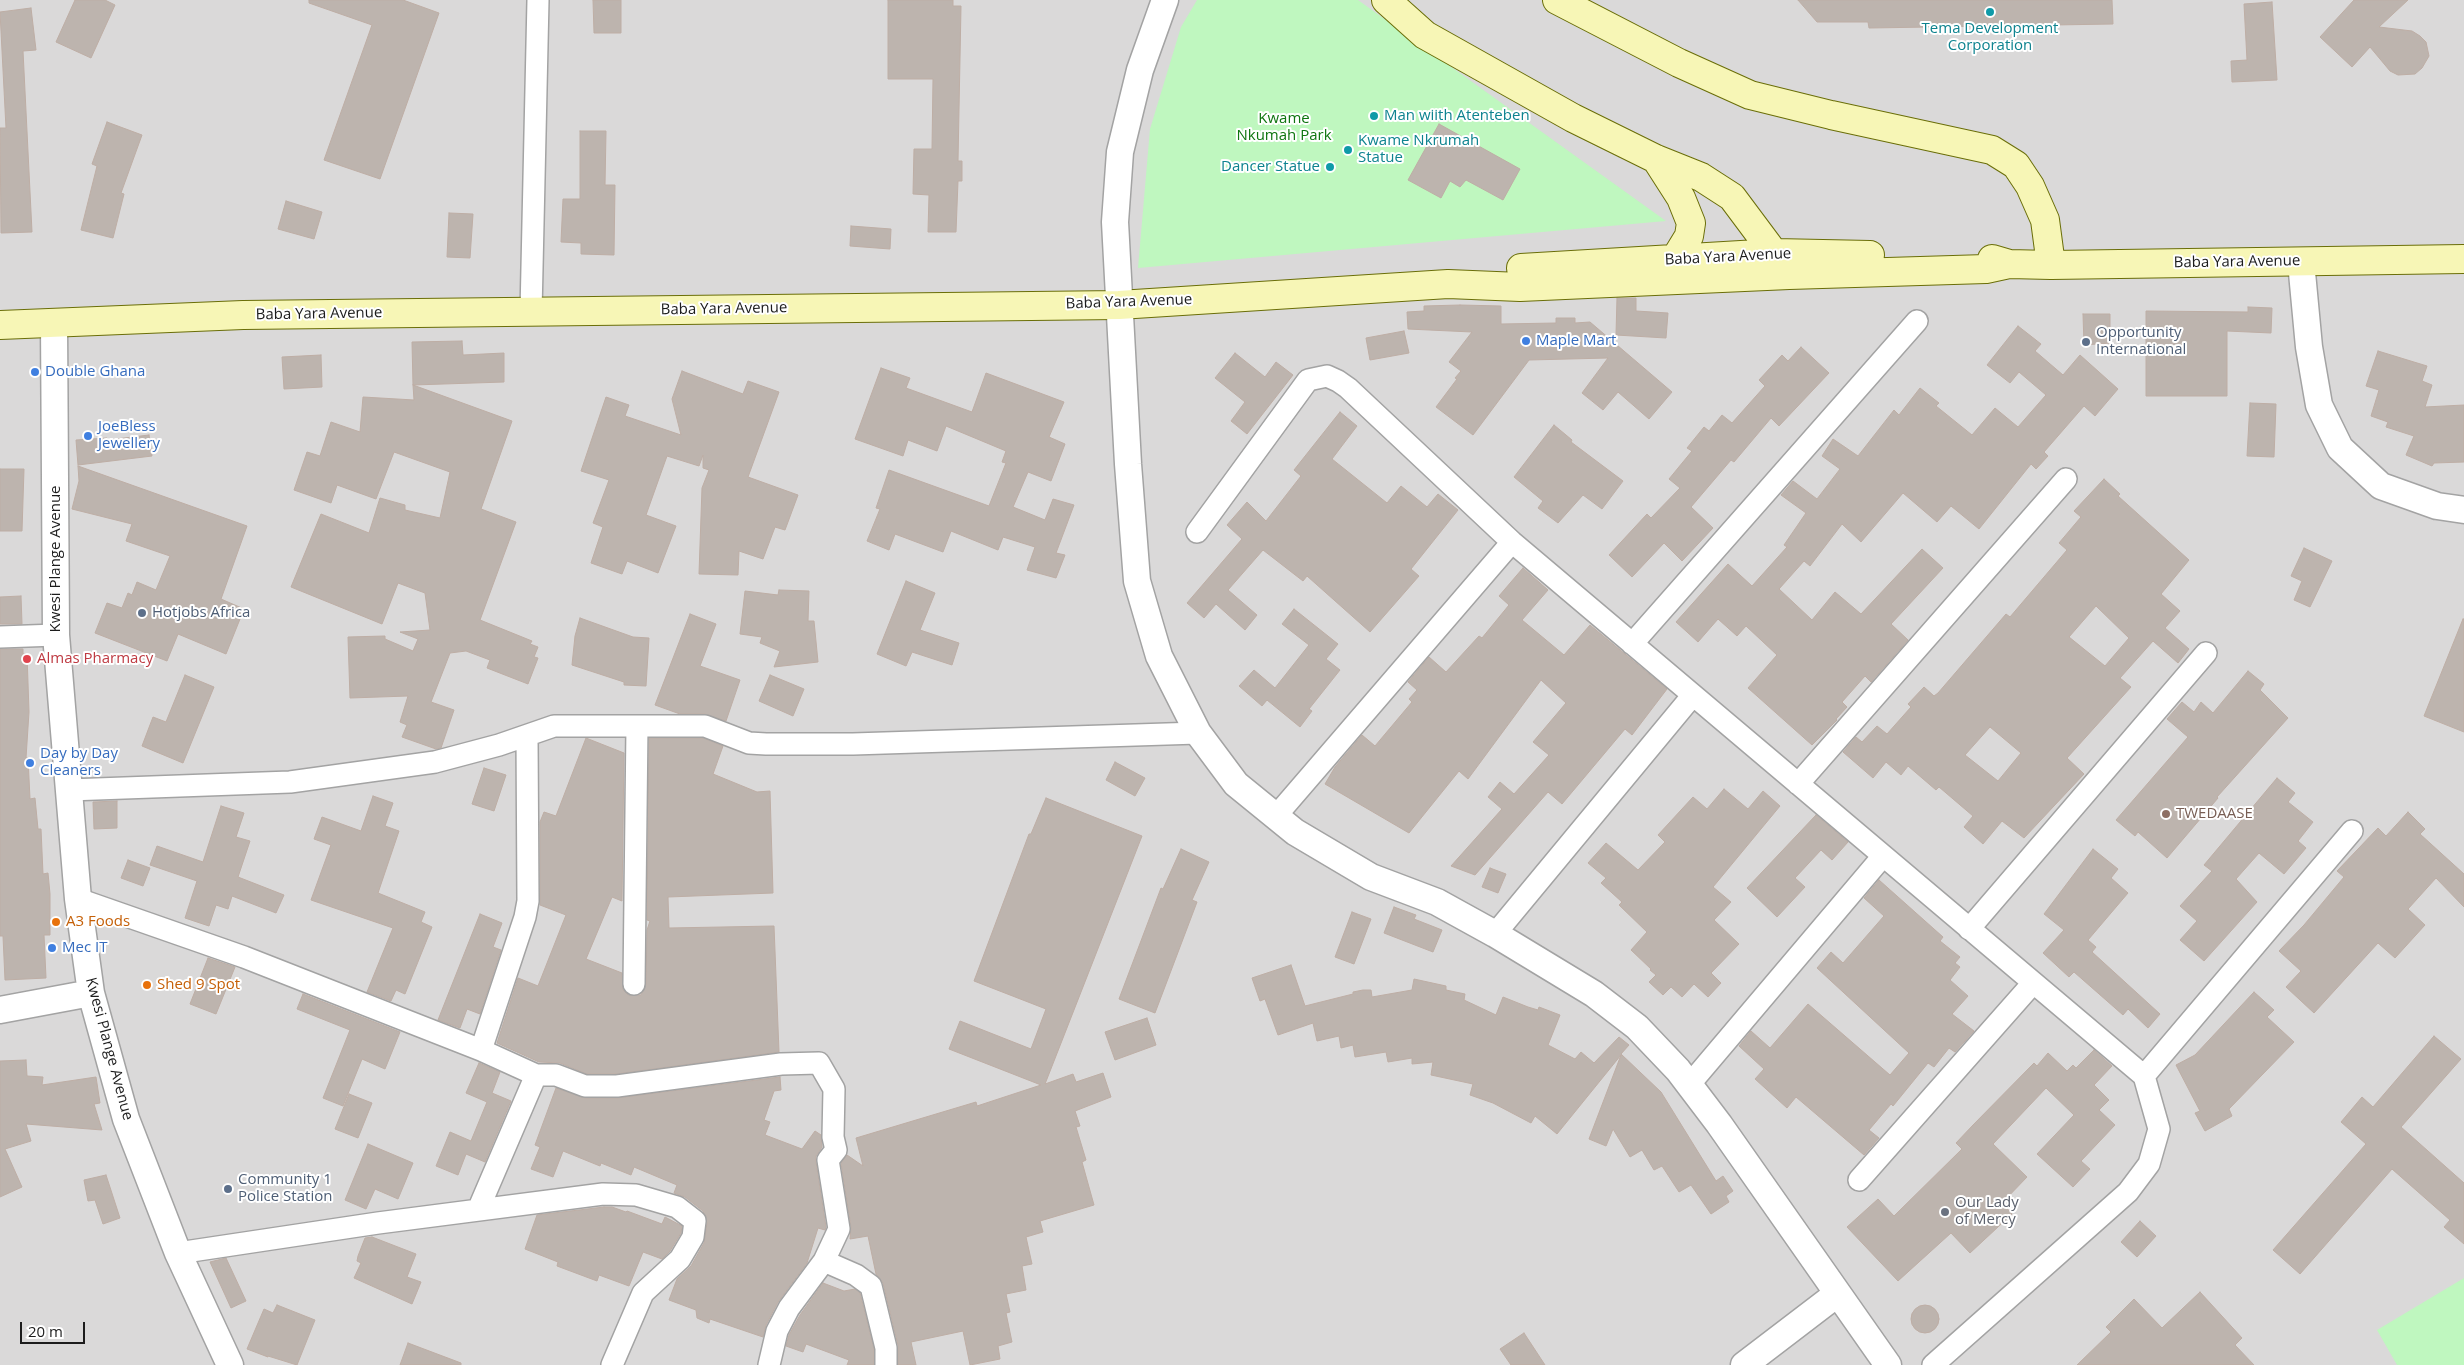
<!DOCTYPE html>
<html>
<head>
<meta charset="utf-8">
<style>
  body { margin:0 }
  #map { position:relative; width:2464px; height:1365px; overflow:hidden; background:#ede8e2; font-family:"Open Sans",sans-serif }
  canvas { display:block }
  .scale { position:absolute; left:20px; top:1322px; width:65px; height:22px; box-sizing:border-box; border:2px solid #1c1c1c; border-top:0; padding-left:6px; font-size:15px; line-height:18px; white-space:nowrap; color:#1c1c1c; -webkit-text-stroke:4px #fff; paint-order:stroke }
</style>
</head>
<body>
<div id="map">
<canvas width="2464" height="1365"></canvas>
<div class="scale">20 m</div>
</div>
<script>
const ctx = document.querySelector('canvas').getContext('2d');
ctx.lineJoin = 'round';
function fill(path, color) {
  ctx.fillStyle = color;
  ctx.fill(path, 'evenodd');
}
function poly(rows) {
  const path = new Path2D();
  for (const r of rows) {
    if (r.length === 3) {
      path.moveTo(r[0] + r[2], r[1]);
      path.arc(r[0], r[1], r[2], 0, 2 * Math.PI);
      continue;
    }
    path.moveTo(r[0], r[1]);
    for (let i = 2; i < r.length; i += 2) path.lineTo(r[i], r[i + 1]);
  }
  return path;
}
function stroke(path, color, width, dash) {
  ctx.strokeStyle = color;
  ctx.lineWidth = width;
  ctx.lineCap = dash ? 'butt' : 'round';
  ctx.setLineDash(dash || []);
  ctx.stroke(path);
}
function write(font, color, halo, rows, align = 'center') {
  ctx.font = font + ' "Open Sans",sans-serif';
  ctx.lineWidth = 4;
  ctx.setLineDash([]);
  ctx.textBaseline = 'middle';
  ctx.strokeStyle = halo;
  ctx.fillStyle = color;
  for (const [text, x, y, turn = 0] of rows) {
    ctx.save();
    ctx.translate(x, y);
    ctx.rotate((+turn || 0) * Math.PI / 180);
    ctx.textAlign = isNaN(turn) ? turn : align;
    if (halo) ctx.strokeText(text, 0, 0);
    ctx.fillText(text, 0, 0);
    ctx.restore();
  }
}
const residential = poly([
  [0,0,2464,0,2464,1365,0,1365]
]);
const park = poly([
  [1197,0,1358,0,1666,221,1138,268,1150,129,1181,27],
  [2464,1278,2464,1365,2397,1365,2377,1330]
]);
const building = poly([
  [75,0,105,0,115,5,91,58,56,42,75,0],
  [309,0,403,0,439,13,380,179,324,160,372,25,309,3,309,0],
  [593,0,621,0,621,33,594,33,593,0],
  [888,0,953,0,953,6,961,6,958,161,962,161,962,181,958,181,956,232,928,232,929,195,913,194,914,149,932,149,933,79,888,79,888,0],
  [1798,0,2112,0,2113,24,1869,28,1868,22,1817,22,1798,0],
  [2354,0,2408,0,2379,27,2412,31,2420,36,2426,42,2429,56,2422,68,2415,74,2398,75,2390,71,2370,47,2352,67,2320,37,2354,0],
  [2272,2,2277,80,2232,82,2231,61,2247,60,2244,4,2272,2],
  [31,8,36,50,23,51,32,232,1,233,0,128,6,128,0,12,31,8],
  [107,122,142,135,121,193,124,194,113,238,81,230,97,166,92,164,107,122],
  [1439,124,1520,169,1503,200,1466,180,1460,187,1450,181,1441,198,1408,180,1439,124],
  [580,131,606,131,605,185,615,185,614,255,581,254,581,243,561,242,563,199,580,199,580,131],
  [286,201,322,212,314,239,278,229,286,201],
  [449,213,473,214,470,258,447,257,449,213],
  [851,226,891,229,890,249,850,246,851,226],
  [1617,298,1636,298,1636,311,1668,313,1666,338,1616,335,1617,298],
  [1460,305,1501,306,1501,324,1556,323,1556,318,1575,318,1575,323,1590,322,1672,392,1649,419,1618,392,1603,410,1582,393,1608,358,1529,360,1473,435,1436,407,1457,379,1455,378,1461,371,1449,362,1472,332,1408,329,1407,312,1424,311,1424,306,1460,305],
  [2248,307,2272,308,2271,333,2227,331,2227,396,2146,396,2146,311,2248,312,2248,307],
  [2083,314,2110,314,2110,343,2084,345,2083,314],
  [2018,326,2041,344,2035,351,2063,375,2080,355,2118,389,2095,416,2084,406,2044,452,2048,456,2036,469,2031,464,1979,529,1951,506,1937,522,1903,493,1861,542,1842,524,1810,566,1804,561,1779,589,1812,620,1835,592,1861,614,1922,549,1943,568,1891,624,1908,640,1871,682,1865,676,1842,702,1847,707,1836,719,1837,720,1812,745,1748,688,1777,655,1746,626,1737,636,1718,619,1698,642,1676,622,1728,564,1752,586,1787,547,1784,545,1806,513,1781,495,1793,481,1817,499,1840,469,1822,456,1833,439,1858,456,1894,410,1899,415,1920,388,1939,403,1936,406,1972,435,1995,408,2018,427,2046,395,2019,372,2010,383,1987,365,2018,326],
  [1404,331,1409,353,1370,360,1366,338,1404,331],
  [462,341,463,355,504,353,504,382,413,385,412,342,462,341],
  [1801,347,1829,373,1779,426,1771,418,1734,462,1731,460,1691,507,1713,528,1682,561,1664,543,1632,577,1609,555,1647,514,1651,518,1680,488,1669,479,1692,451,1687,448,1704,427,1709,431,1722,415,1732,423,1765,386,1759,380,1782,355,1788,361,1801,347],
  [2378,351,2427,366,2422,381,2432,385,2425,407,2464,405,2464,462,2434,463,2432,466,2406,455,2414,436,2386,427,2388,422,2371,416,2379,390,2366,386,2378,351],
  [1235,353,1265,377,1276,362,1293,375,1247,434,1231,421,1245,402,1215,378,1235,353],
  [321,355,322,387,284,389,282,357,321,355],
  [881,368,910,378,906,388,972,412,986,373,1064,402,1049,437,1065,444,1051,481,1028,472,1013,507,1045,520,1053,499,1074,505,1056,553,1065,555,1056,578,1027,570,1035,547,1003,537,998,550,951,531,943,552,895,534,889,550,867,541,880,509,876,508,889,470,989,506,1006,463,1002,462,1006,451,946,426,937,451,908,440,903,456,855,439,881,368],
  [682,371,743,394,748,381,779,392,748,477,798,495,785,530,775,527,763,559,739,551,738,575,699,574,702,488,709,470,703,468,703,455,699,466,667,456,646,515,676,526,658,573,627,561,622,574,591,563,603,527,593,523,609,480,581,471,606,397,629,405,625,416,681,435,672,399,682,371],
  [413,385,512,421,481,509,516,522,480,620,532,641,530,644,538,647,534,657,538,658,528,684,487,668,490,660,466,651,450,653,431,702,454,710,441,748,436,749,402,737,407,725,400,722,408,696,350,698,348,637,385,636,385,639,413,651,418,639,400,632,430,630,425,593,398,583,382,624,291,587,321,514,369,533,380,498,405,505,405,510,440,518,450,472,394,452,376,499,337,485,331,503,294,490,307,452,320,456,331,422,360,432,363,397,414,400,413,385],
  [2250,403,2276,404,2274,457,2247,456,2250,403],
  [1340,412,1357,426,1332,459,1387,503,1401,486,1427,507,1438,494,1458,510,1411,569,1419,576,1370,632,1307,576,1303,581,1263,550,1228,590,1257,615,1245,630,1216,604,1204,618,1187,603,1242,539,1227,525,1247,502,1266,521,1301,476,1294,470,1340,412],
  [1554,425,1572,440,1571,442,1623,481,1602,509,1583,495,1558,523,1538,508,1543,501,1514,477,1554,425],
  [149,435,152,456,78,465,76,440,107,438,108,440,149,435],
  [78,466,247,526,221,599,244,609,226,654,178,634,167,661,95,633,107,603,122,608,128,593,132,595,137,582,156,590,170,556,126,541,132,524,72,509,79,481,78,466],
  [0,469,24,469,22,531,0,531,0,469],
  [2104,479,2120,494,2118,496,2189,560,2161,594,2180,611,2165,628,2189,649,2178,663,2153,641,2120,678,2131,687,2067,758,2084,774,2024,838,2002,821,1983,844,1964,827,1973,816,1939,787,1936,790,1908,766,1901,775,1886,762,1873,778,1843,752,1856,737,1862,742,1877,726,1887,734,1911,707,1908,704,1924,687,1934,696,1938,693,2006,614,2010,617,2067,550,2059,543,2081,517,2074,511,2104,479],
  [2096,606,2129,638,2105,666,2069,637,2096,606],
  [1990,727,2021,753,1998,781,1965,755,1990,727],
  [2304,548,2332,561,2310,607,2294,600,2302,581,2291,576,2304,548],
  [1523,568,1548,590,1522,620,1564,655,1590,625,1667,689,1632,735,1625,729,1562,804,1548,792,1475,875,1451,866,1502,809,1488,797,1500,782,1514,794,1549,755,1533,742,1566,703,1541,680,1468,779,1459,771,1409,833,1325,784,1335,767,1362,735,1375,746,1412,702,1409,699,1417,690,1408,682,1429,657,1446,672,1479,636,1482,638,1509,605,1499,596,1523,568],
  [906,581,935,593,920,630,959,643,952,665,912,652,906,666,877,654,906,581],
  [779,590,809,591,808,621,814,621,818,662,774,667,780,651,760,643,762,637,740,634,745,591,778,595,779,590],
  [21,596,22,624,0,624,0,597,21,596],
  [1294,609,1338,644,1326,659,1340,670,1309,709,1312,711,1300,727,1267,700,1262,706,1239,686,1254,670,1275,688,1309,645,1282,624,1294,609],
  [690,614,716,624,700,666,740,680,726,721,705,714,680,714,655,705,690,614],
  [580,618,633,637,649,638,646,686,624,685,624,682,572,665,575,636,580,618],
  [2463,619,2464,619,2464,732,2424,716,2463,619],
  [0,649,23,649,23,654,27,654,29,712,26,758,28,758,30,799,35,798,38,829,41,829,43,874,48,873,50,894,50,935,44,935,46,978,5,980,3,936,0,936,0,649],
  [2248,671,2264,684,2260,690,2288,718,2217,797,2218,798,2167,858,2138,832,2135,836,2116,820,2188,737,2167,719,2182,702,2194,712,2201,702,2213,713,2248,671],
  [185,675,214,687,183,763,142,746,153,717,166,722,185,675],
  [770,675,804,689,793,716,759,701,770,675],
  [586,738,624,753,622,901,612,897,586,959,622,973,623,990,628,995,641,995,646,984,647,930,650,921,647,920,649,738,703,738,723,746,713,774,757,792,770,791,773,893,668,897,669,928,774,926,779,1052,616,1074,587,1074,560,1063,539,1062,497,1043,518,978,538,986,566,915,540,905,540,822,544,812,556,816,586,738],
  [1115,762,1145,778,1135,796,1106,780,1115,762],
  [484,768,506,775,494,811,472,804,484,768],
  [2277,778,2295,793,2288,802,2313,822,2298,841,2306,848,2284,874,2259,853,2236,879,2257,902,2204,961,2180,940,2197,921,2180,906,2212,871,2204,865,2277,778],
  [1724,789,1748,809,1763,791,1780,806,1713,887,1731,902,1714,920,1739,944,1711,973,1721,983,1708,997,1694,984,1682,997,1671,987,1663,995,1649,982,1656,975,1650,970,1651,969,1631,950,1647,932,1619,905,1622,902,1601,883,1606,878,1588,863,1606,843,1638,870,1665,842,1658,835,1693,797,1707,809,1724,789],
  [373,796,393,803,385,826,399,831,378,893,425,912,421,922,432,927,405,994,396,990,391,1001,367,992,393,928,311,900,331,845,314,839,322,817,361,831,373,796],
  [1046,798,1142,836,1045,1084,1073,1074,1076,1082,1103,1073,1111,1097,1075,1111,1080,1126,1076,1127,1086,1160,1082,1162,1094,1205,1040,1221,1043,1232,1026,1237,1032,1264,1022,1266,1026,1290,1006,1294,1010,1312,1006,1313,1012,1342,998,1346,1000,1359,970,1365,963,1331,911,1342,916,1365,898,1365,898,1345,883,1283,876,1274,868,1236,850,1239,851,1227,841,1163,847,1155,863,1166,856,1138,976,1102,977,1106,1041,1085,949,1049,960,1021,1031,1049,1046,1009,974,981,1029,834,1031,834,1046,798],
  [117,801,117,828,94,829,93,802,117,801],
  [221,806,244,813,236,837,250,841,238,877,284,895,276,913,232,896,228,909,216,905,209,926,185,918,197,881,150,865,157,846,203,862,221,806],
  [2408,812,2425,829,2420,834,2464,874,2464,907,2436,878,2408,909,2425,925,2395,958,2378,943,2314,1013,2286,987,2301,971,2279,951,2304,925,2344,877,2337,871,2378,828,2386,836,2408,812],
  [1816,815,1848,842,1832,860,1821,850,1795,878,1805,887,1777,917,1747,888,1816,815],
  [1181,849,1209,862,1192,900,1197,902,1155,1013,1119,999,1161,888,1163,889,1181,849],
  [2093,849,2118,869,2111,878,2128,893,2088,940,2096,947,2092,952,2160,1014,2148,1028,2128,1009,2123,1015,2074,972,2069,977,2043,953,2064,930,2044,914,2093,849],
  [128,860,150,868,143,886,121,878,128,860],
  [1490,868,1506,874,1498,893,1482,887,1490,868],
  [1879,880,1943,937,1940,941,1960,957,1955,963,1960,967,1950,980,1968,996,1952,1014,1974,1031,1955,1052,1949,1048,1934,1067,1928,1063,1893,1106,1891,1104,1869,1130,1879,1138,1864,1155,1796,1097,1787,1108,1755,1079,1764,1069,1739,1046,1751,1031,1770,1048,1808,1004,1890,1075,1909,1053,1817,968,1831,952,1843,963,1884,916,1864,898,1879,880],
  [1394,907,1416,915,1414,919,1442,930,1433,952,1384,933,1394,907],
  [1352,912,1371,919,1354,964,1335,957,1352,912],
  [480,914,502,923,493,947,501,950,480,1014,467,1009,460,1028,438,1020,480,914],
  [208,958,235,967,216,1014,190,1004,208,958],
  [1291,965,1305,1006,1353,994,1353,992,1363,990,1371,990,1372,997,1412,990,1414,979,1446,986,1446,990,1465,994,1464,1000,1496,1015,1503,997,1528,1007,1538,1010,1539,1007,1560,1015,1548,1045,1575,1059,1581,1052,1594,1063,1619,1037,1629,1045,1621,1054,1661,1092,1716,1181,1723,1176,1733,1191,1726,1196,1729,1202,1711,1214,1691,1185,1679,1192,1662,1166,1654,1170,1642,1150,1630,1157,1613,1129,1606,1146,1589,1139,1621,1055,1557,1134,1535,1116,1531,1123,1493,1103,1470,1095,1473,1084,1431,1075,1433,1062,1412,1064,1412,1058,1388,1062,1386,1052,1355,1057,1353,1045,1341,1048,1339,1036,1317,1041,1313,1023,1278,1035,1265,999,1260,1001,1252,978,1291,965],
  [2254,992,2274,1010,2267,1017,2294,1042,2229,1109,2232,1116,2205,1131,2195,1113,2200,1111,2176,1065,2195,1055,2254,992],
  [303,994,400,1032,385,1069,362,1059,343,1106,323,1098,350,1030,297,1009,303,994],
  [1147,1018,1156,1045,1115,1060,1105,1032,1147,1018],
  [2434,1036,2461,1059,2401,1127,2464,1183,2464,1244,2444,1227,2450,1220,2392,1169,2300,1274,2273,1250,2366,1144,2341,1122,2362,1097,2373,1107,2434,1036],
  [2094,1050,2112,1066,2094,1085,2109,1100,2099,1110,2115,1125,2081,1161,2090,1169,2073,1187,2037,1154,2074,1115,2046,1088,1993,1144,2027,1177,2002,1203,2012,1214,1970,1253,1951,1233,1898,1281,1847,1227,1878,1199,1894,1216,1962,1149,1956,1143,1973,1125,2034,1063,2037,1066,2048,1053,2067,1071,2073,1065,2076,1068,2094,1050],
  [26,1060,27,1076,43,1077,42,1085,96,1077,100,1103,94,1104,102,1130,26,1124,31,1141,5,1149,22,1187,0,1197,0,1061,26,1060],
  [479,1063,500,1072,492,1093,511,1101,485,1162,466,1154,458,1175,436,1166,450,1132,471,1141,487,1102,466,1093,479,1063],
  [780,1077,781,1090,774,1091,764,1120,770,1122,765,1135,802,1149,815,1131,821,1135,822,1147,816,1156,816,1162,826,1227,825,1230,818,1228,807,1263,778,1302,766,1325,763,1337,710,1319,709,1323,697,1318,696,1310,669,1300,677,1279,691,1266,704,1243,707,1223,703,1211,685,1197,674,1193,677,1185,634,1167,631,1175,601,1163,600,1166,563,1151,553,1177,531,1169,540,1147,535,1145,556,1088,585,1098,617,1098,780,1077],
  [349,1094,372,1103,358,1138,335,1129,349,1094],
  [368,1144,413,1163,398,1199,375,1189,366,1209,345,1200,368,1144],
  [106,1175,120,1218,103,1224,95,1200,88,1201,84,1180,106,1175],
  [604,1207,612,1207,626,1212,627,1211,662,1224,665,1217,682,1226,681,1233,670,1251,662,1259,643,1252,629,1286,599,1275,597,1281,557,1266,558,1262,525,1249,537,1215,604,1207],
  [2140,1221,2156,1236,2137,1257,2121,1242,2140,1221],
  [372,1237,416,1254,407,1277,421,1282,412,1304,354,1278,361,1263,357,1261,358,1256,365,1238,372,1237],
  [226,1258,246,1301,231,1308,210,1262,226,1258],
  [823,1283,844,1291,855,1289,860,1293,874,1349,874,1365,847,1365,849,1360,806,1344,803,1352,786,1346,789,1335,800,1315,823,1283],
  [2200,1292,2242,1338,2235,1345,2254,1365,2077,1365,2111,1332,2106,1327,2134,1299,2162,1328,2200,1292],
  [1925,1319,14],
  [277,1305,315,1320,297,1365,268,1356,268,1357,247,1349,264,1309,273,1313,277,1305],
  [1524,1333,1545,1365,1511,1365,1500,1349,1524,1333],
  [408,1343,461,1363,461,1365,400,1365,408,1343]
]);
const minor = poly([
  [531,312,538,0],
  [1197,532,1308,380,1327,376,1338,381,1348,388,1512,542,2144,1076,2159,1129,2149,1164,2128,1192,1933,1365],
  [0,637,56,635],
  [1632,644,1917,321],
  [1798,784,2066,479],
  [69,790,290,782,435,762,499,745,554,726,705,726,749,743,766,744,853,744,1198,733],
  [1276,816,1512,542],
  [78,899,244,957,481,1050,536,1075,556,1075,585,1086,617,1086,781,1064,819,1063,834,1089,833,1137,836,1150,828,1160,839,1229,824,1261,789,1308,777,1331,769,1365],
  [1969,929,2206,653],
  [1495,934,1693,695],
  [634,984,637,726],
  [481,1050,525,917,528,901,527,736],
  [2144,1076,2352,831],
  [1689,1085,1883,856],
  [1859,1180,2033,983],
  [478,1210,536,1075],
  [178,1253,378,1223,603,1194,636,1195,677,1207,695,1221,693,1237,680,1259,643,1293,612,1365],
  [824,1261,856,1275,871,1286,886,1348,886,1365]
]);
const tertiary = poly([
  [1165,0,1140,70,1120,152,1115,222,1128,464,1137,581,1159,656,1198,733,1236,784,1295,832,1371,877,1437,902,1495,934,1594,994,1637,1027,1678,1070,1719,1124,1888,1365],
  [2301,262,2309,347,2319,405,2340,448,2381,486,2437,506,2464,510],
  [54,324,56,635,78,899,91,993,126,1119,178,1253,230,1365],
  [0,1010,91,993],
  [1744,1365,1837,1294]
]);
const secondary = poly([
  [1386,0,1425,35,1573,118,1656,159,1701,177,1732,197,1782,264],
  [1557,0,1679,63,1750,95,1831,115,1992,150,2016,165,2030,186,2045,220,2051,265],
  [1656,159,1681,198,1691,223,1689,236,1675,259],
  [1992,259,2009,264,2051,265,2464,259],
  [1521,268,1775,253,1870,255],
  [0,325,243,315,1119,305,1448,284,1520,287,1789,275,1986,269,2009,264]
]);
const markers = [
  [1990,12,5,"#0f9aa8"],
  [1374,116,5,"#0f9aa8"],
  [1348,150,5,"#0f9aa8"],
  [1330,167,5,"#0f9aa8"],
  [1526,341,5,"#3f7fe0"],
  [2086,342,5,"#5c6f8a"],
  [35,372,5,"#3f7fe0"],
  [88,436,5,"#3f7fe0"],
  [142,613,5,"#5c6f8a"],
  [27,659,5,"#e0444e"],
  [30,763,5,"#3f7fe0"],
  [2166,814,5,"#8d6e63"],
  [56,922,5,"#e8710a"],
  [52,948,5,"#3f7fe0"],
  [147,985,5,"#e8710a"],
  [228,1189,5,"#5c6f8a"],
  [1945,1212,5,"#6b7280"]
];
const cultureNames = [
  ["Tema Development",1990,29,"center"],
  ["Corporation",1990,46,"center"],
  ["Man wiith Atenteben",1384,116],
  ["Kwame Nkrumah",1358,141],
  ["Statue",1358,158],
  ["Dancer Statue",1320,167,"right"]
];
const parkNames = [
  ["Kwame",1284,119],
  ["Nkumah Park",1284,136]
];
const streetNames = [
  ["Baba Yara Avenue",1728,257,-3],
  ["Baba Yara Avenue",2237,262,-1],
  ["Baba Yara Avenue",1129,302,-2],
  ["Baba Yara Avenue",724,309,-1],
  ["Baba Yara Avenue",319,314,-1],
  ["Kwesi Plange Avenue",56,559,-90],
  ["Kwesi Plange Avenue",109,1049,75]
];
const serviceNames = [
  ["Opportunity",2096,333],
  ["International",2096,350],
  ["Hotjobs Africa",152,613],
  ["Community 1",238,1180],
  ["Police Station",238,1197]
];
const shopNames = [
  ["Maple Mart",1536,341],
  ["Double Ghana",45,372],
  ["JoeBless",98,427],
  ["Jewellery",98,444],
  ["Day by Day",40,754],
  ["Cleaners",40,771],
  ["Mec IT",62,948]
];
const healthNames = [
  ["Almas Pharmacy",37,659]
];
const educationNames = [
  ["TWEDAASE",2176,814]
];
const foodNames = [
  ["A3 Foods",66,922],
  ["Shed 9 Spot",157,985]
];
const worshipNames = [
  ["Our Lady",1955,1203],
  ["of Mercy",1955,1220]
];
fill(residential, '#dad9d9');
fill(park, '#bff7bf');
fill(building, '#bdb4ae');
stroke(building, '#beaea5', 1);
stroke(minor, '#a3a3a3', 24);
stroke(tertiary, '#a3a3a3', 29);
stroke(secondary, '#6a6e08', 30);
stroke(minor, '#fff', 21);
stroke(tertiary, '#fff', 26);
stroke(secondary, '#f7f6b6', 28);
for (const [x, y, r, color] of markers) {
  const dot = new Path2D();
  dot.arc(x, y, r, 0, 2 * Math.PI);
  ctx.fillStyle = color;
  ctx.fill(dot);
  stroke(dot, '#fff', 2);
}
write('15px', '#0d838f', '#fff', cultureNames, 'left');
write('15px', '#0e750f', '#fff', parkNames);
write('15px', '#1c1c1c', '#fff', streetNames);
write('15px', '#4e5e75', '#fff', serviceNames, 'left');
write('15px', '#366cbe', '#fff', shopNames, 'left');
write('15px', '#be3a42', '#fff', healthNames, 'left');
write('15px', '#785e54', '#fff', educationNames, 'left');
write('15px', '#c56008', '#fff', foodNames, 'left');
write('15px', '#5b616d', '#fff', worshipNames, 'left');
</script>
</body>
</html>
